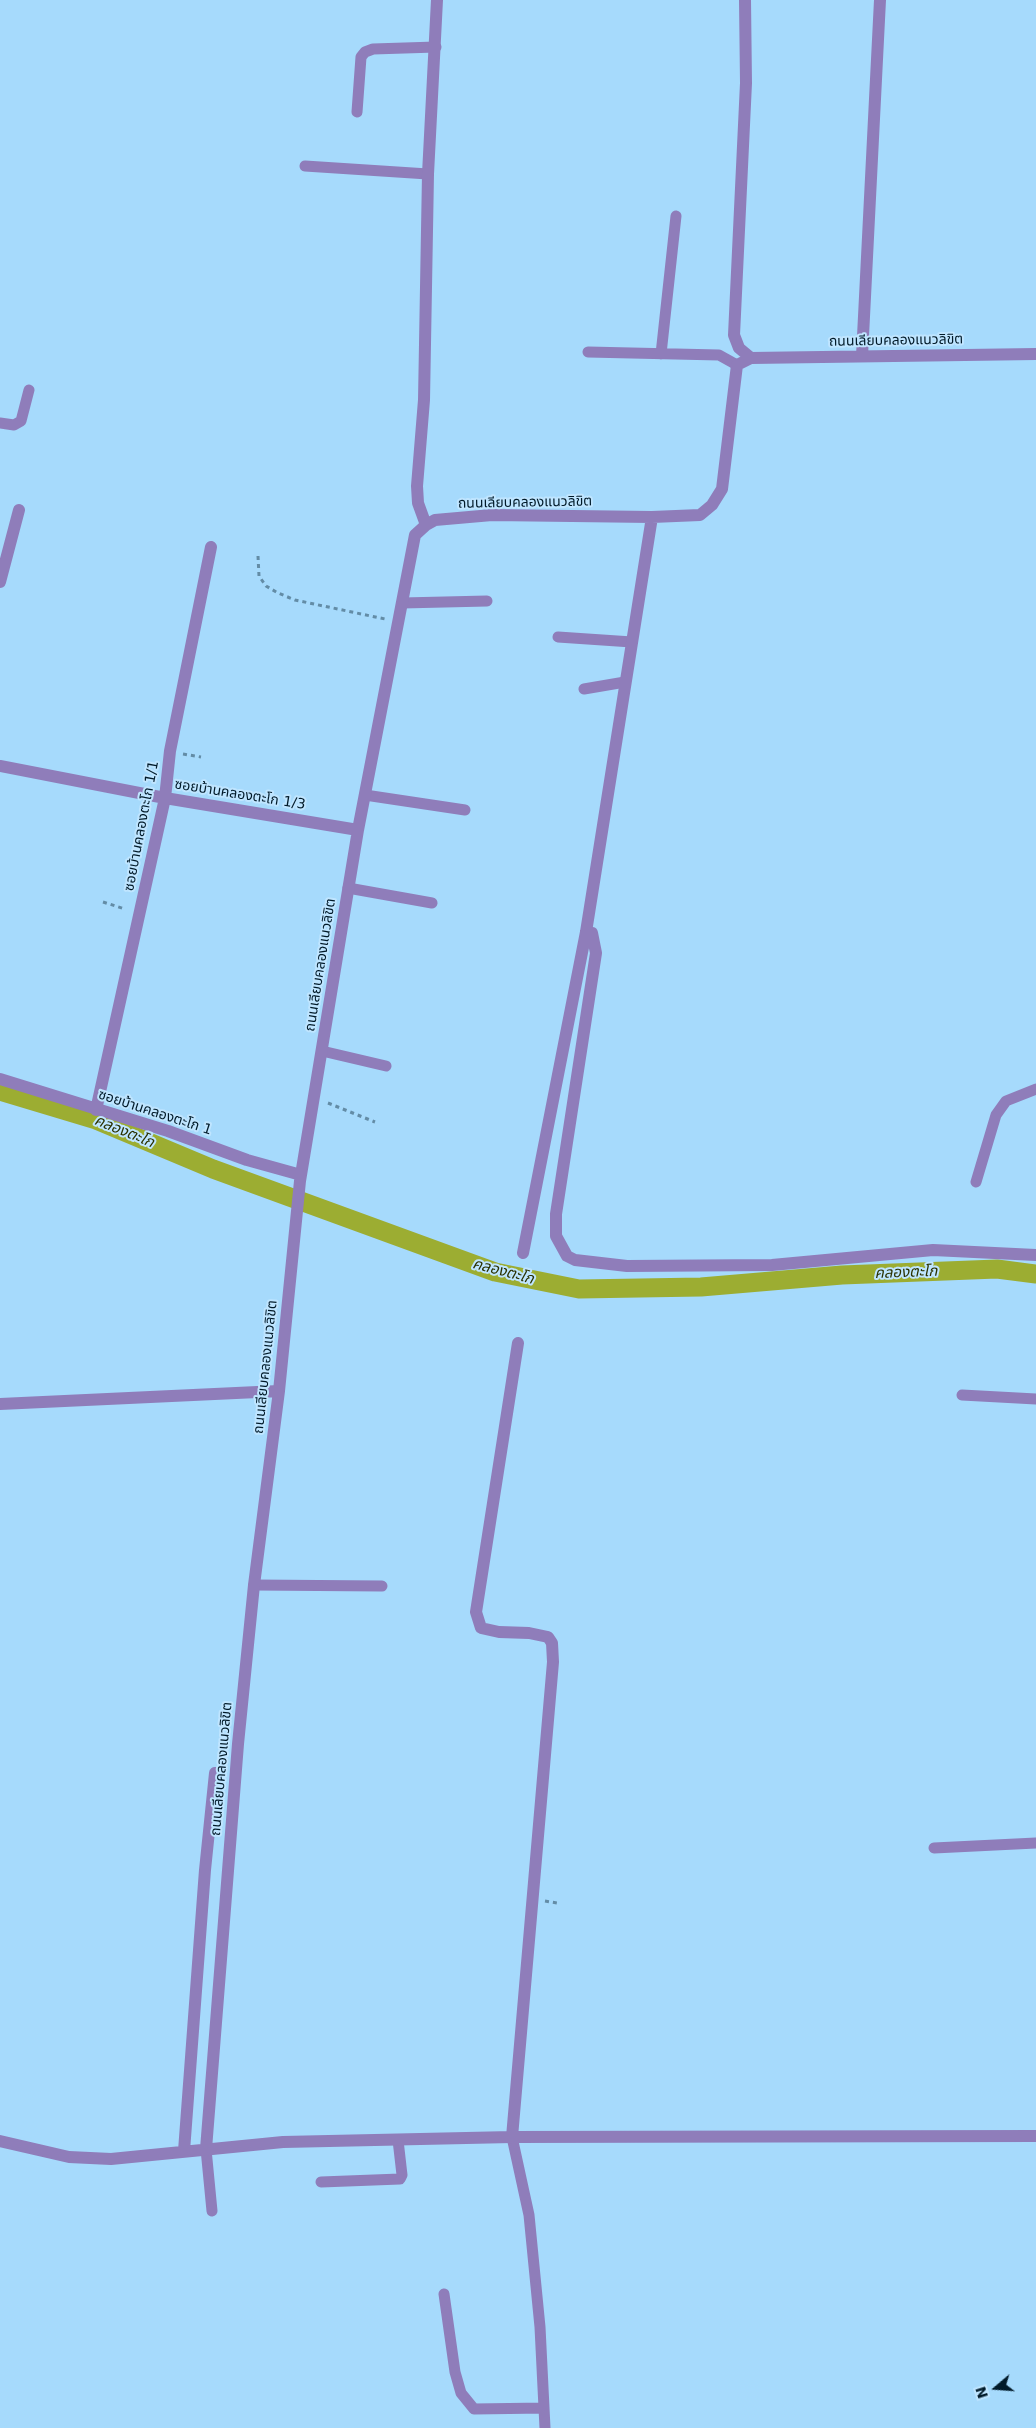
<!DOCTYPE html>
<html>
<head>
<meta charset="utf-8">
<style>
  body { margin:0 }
  #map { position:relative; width:1036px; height:2428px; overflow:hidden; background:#a6dafc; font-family:"DejaVu Sans",sans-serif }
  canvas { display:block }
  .north { position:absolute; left:971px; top:2363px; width:50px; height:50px; -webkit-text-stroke:4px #bfe5ff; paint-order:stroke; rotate:252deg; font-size:14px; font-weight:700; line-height:20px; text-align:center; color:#011a29 }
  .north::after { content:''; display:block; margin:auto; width:18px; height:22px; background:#011a29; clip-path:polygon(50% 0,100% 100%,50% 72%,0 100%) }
</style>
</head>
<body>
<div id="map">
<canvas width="1036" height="2428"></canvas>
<div class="north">N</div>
</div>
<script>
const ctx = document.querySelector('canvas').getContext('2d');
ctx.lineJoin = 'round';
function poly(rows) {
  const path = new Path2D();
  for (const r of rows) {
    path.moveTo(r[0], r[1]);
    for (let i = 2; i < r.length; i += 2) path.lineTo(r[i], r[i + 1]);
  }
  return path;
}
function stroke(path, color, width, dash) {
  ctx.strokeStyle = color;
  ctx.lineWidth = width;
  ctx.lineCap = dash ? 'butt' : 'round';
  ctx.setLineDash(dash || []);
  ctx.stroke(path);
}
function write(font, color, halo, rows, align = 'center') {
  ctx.font = font + ' "DejaVu Sans","Noto Sans Thai",sans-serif';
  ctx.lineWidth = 4;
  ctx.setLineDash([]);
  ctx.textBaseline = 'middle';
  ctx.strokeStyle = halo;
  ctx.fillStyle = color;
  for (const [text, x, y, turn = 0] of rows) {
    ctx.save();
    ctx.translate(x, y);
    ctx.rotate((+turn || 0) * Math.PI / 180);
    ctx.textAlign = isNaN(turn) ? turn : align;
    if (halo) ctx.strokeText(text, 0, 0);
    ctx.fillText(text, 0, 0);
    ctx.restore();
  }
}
const canal = poly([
  [0,1091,96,1120,213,1169,495,1272,579,1289,701,1287,842,1275,997,1269,1036,1274]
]);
const path = poly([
  [258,556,259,576,266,586,278,593,295,600,385,619],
  [183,754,201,757],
  [103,902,125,909],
  [328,1103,375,1122],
  [545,1901,557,1903]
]);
const lane = poly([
  [357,112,361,57,365,52,373,49,436,47],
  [305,166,428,174],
  [588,352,719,355,737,365],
  [661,354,676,216],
  [0,423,14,425,21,421,29,390],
  [402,603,487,601],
  [558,637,632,642],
  [584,689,625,682],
  [365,795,465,810],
  [348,888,432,903],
  [322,1051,386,1066],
  [976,1182,996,1115,1006,1101,1036,1089],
  [962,1395,1036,1399],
  [254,1585,382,1586],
  [934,1848,1036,1843],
  [512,2137,529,2215,540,2327,545,2428],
  [206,2149,212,2211],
  [321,2182,400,2179,402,2175,398,2140],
  [444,2294,455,2372,461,2393,474,2409,544,2408]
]);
const street = poly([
  [745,0,746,83,734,335,739,348,751,358],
  [862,356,880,0],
  [426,525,418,503,417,486,424,400,428,174,437,0],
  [0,582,19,510],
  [0,766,165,798,358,830],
  [586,932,592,933,596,953,556,1214,556,1236,567,1256,575,1260,627,1266,772,1265,933,1250,1036,1255],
  [0,1079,168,1131,247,1160,301,1175],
  [96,1110,165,798,170,751,211,547],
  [523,1253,586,932,652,517],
  [0,1404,279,1391],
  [512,2137,553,1662,552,1643,548,1637,529,1633,499,1632,481,1628,476,1612,518,1343],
  [0,2141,69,2157,111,2159,283,2142,512,2137,1036,2136],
  [206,2149,238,1744,254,1585,279,1391,300,1181,358,830,415,535,426,525,435,520,492,515,652,517,700,515,712,505,722,489,737,365,751,358,1036,354],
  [184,2151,205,1870,215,1773]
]);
const streetNames = [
  ["ถนนเลียบคลองแนวลิขิต",896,341,-1],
  ["ถนนเลียบคลองแนวลิขิต",525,503,-1],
  ["ซอยบ้านคลองตะโก 1/3",240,795,9],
  ["ซอยบ้านคลองตะโก 1/1",142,826,-79],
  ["ถนนเลียบคลองแนวลิขิต",321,965,-81],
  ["ซอยบ้านคลองตะโก 1",155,1113,18],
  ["ถนนเลียบคลองแนวลิขิต",266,1367,-84],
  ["ถนนเลียบคลองแนวลิขิต",222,1769,-85]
];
const waterNames = [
  ["คลองตะโก",124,1132,22],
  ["คลองตะโก",503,1272,15],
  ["คลองตะโก",906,1273,-2]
];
stroke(canal, '#9cad32', 19);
stroke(path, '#638ca6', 3, [4, 4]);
stroke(lane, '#8f7dba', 11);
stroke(street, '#8f7dba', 12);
write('14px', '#011a29', '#bfe5ff', streetNames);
write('italic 15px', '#2a3100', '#bfe5ff', waterNames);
</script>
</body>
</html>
